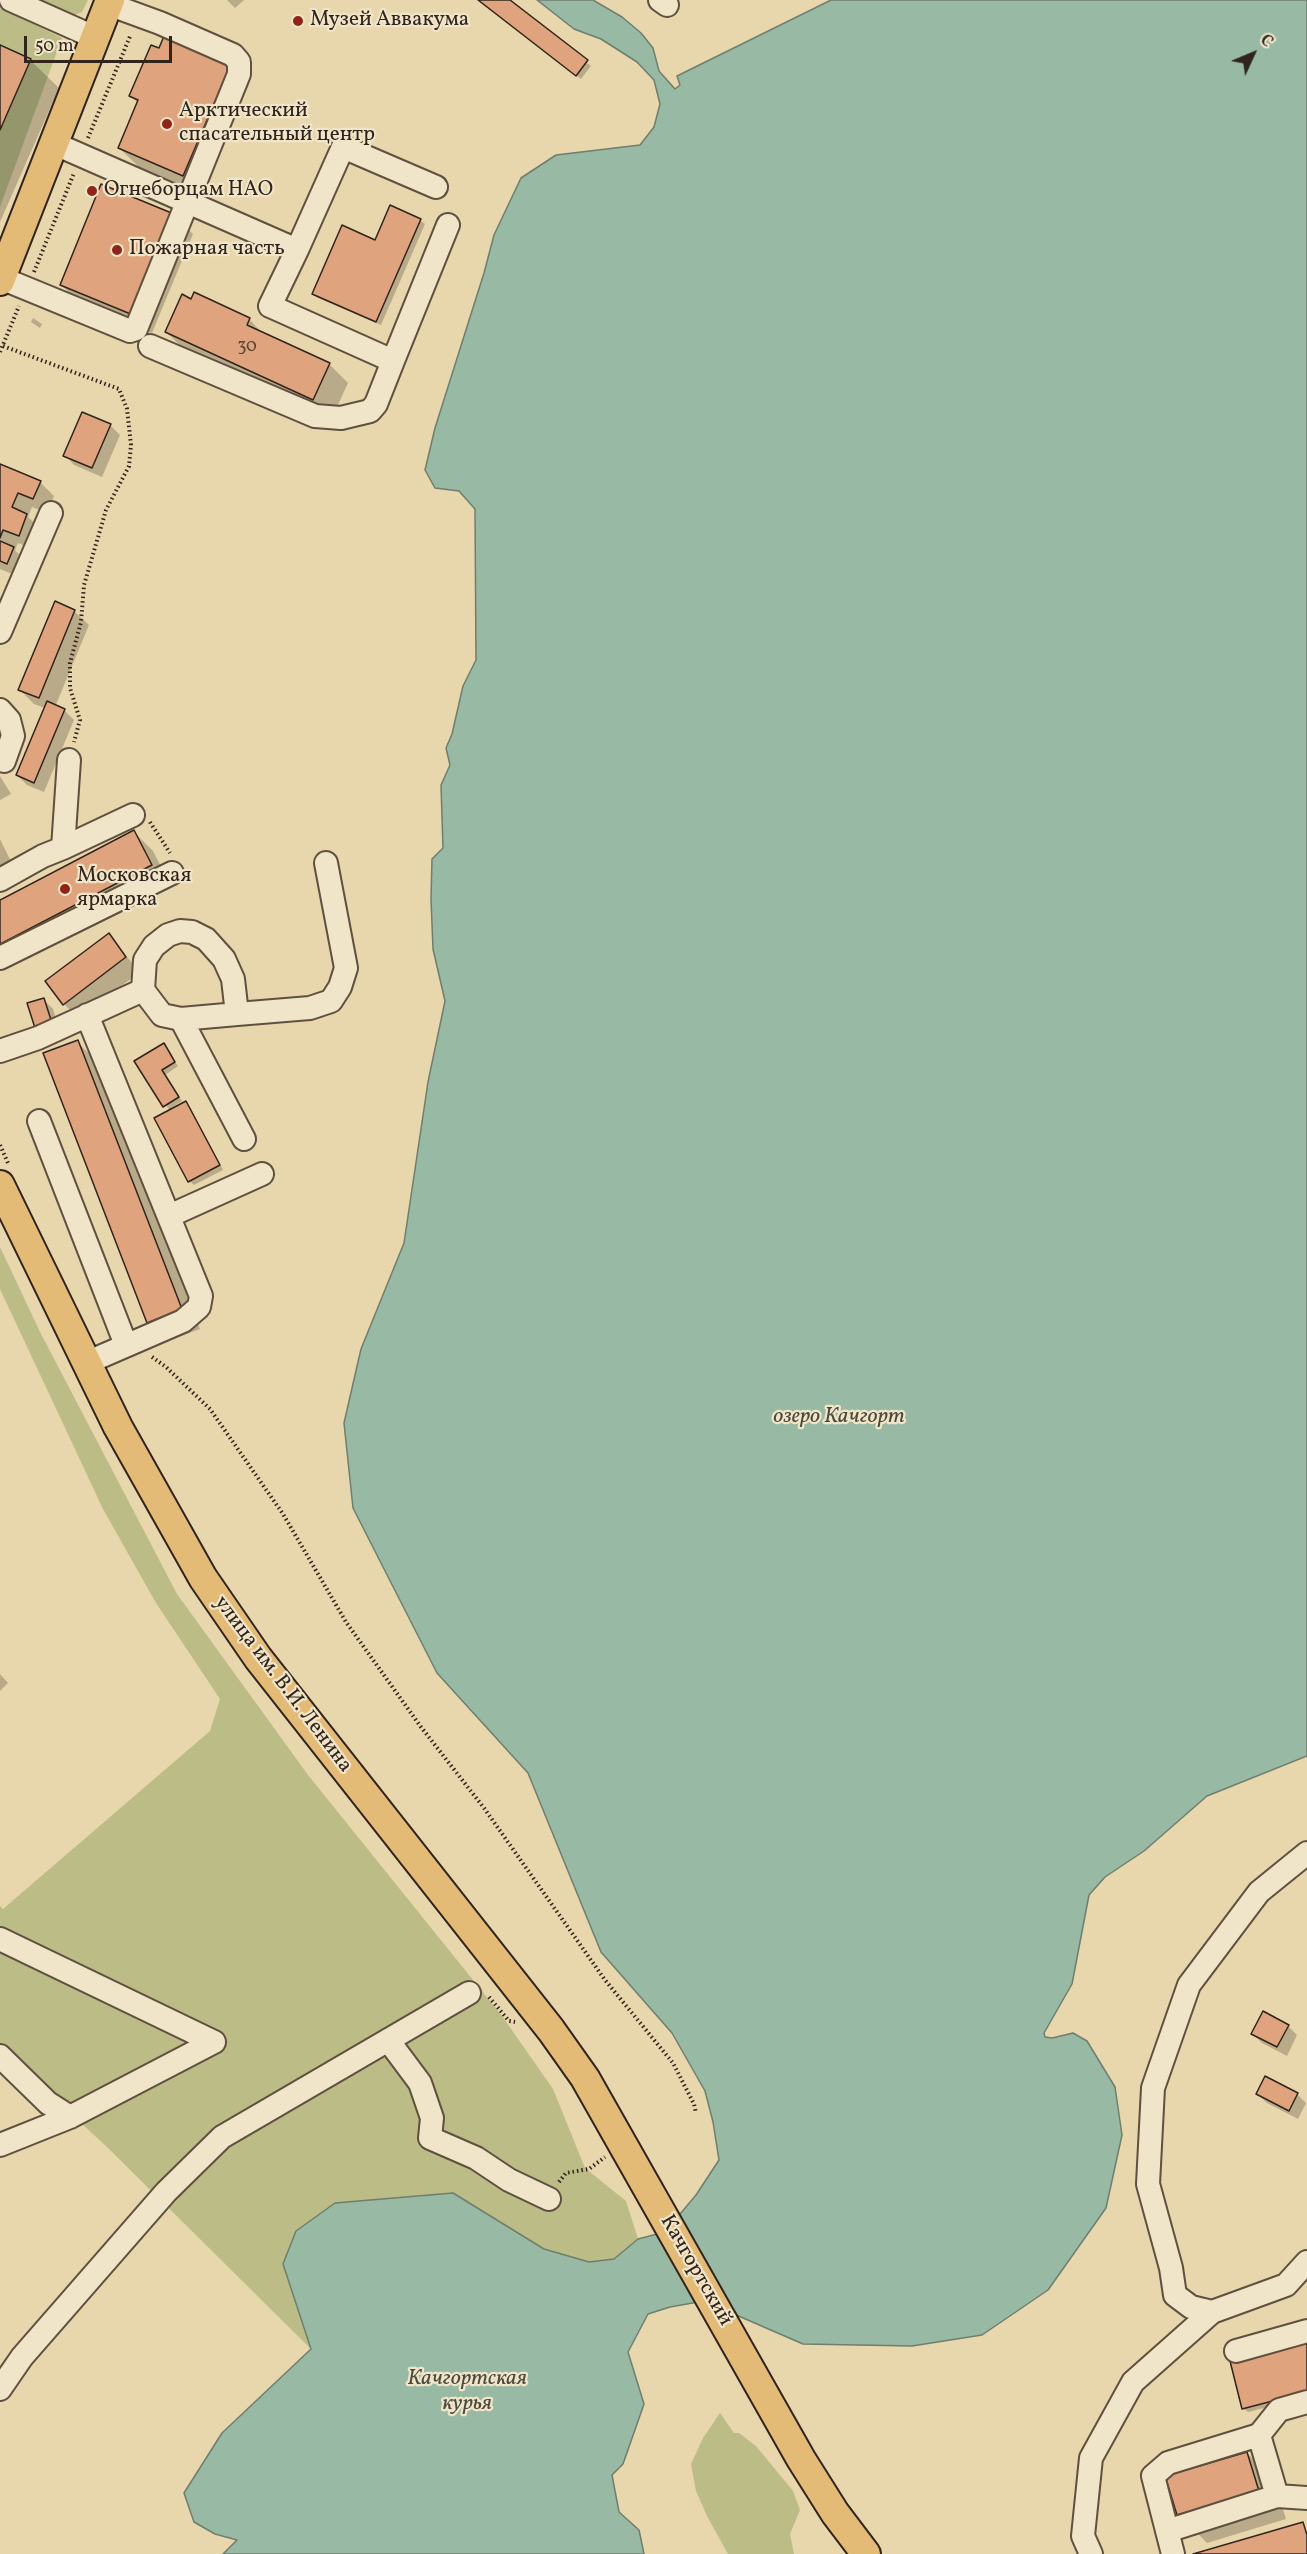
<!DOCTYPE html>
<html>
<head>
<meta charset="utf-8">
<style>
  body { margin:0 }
  #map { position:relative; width:1307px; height:2554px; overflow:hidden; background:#e8d6ac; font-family:Vollkorn,serif }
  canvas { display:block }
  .north { position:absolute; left:1223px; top:24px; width:60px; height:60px; -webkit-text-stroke:4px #f0e4c9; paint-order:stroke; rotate:46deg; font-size:16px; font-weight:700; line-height:24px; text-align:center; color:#31241c }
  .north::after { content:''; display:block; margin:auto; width:21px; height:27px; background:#31241c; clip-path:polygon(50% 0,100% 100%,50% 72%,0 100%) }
  .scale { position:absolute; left:24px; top:36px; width:148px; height:27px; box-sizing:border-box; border:3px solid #31241c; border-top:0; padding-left:8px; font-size:18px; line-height:21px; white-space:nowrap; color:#31241c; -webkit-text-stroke:4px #f0e4c9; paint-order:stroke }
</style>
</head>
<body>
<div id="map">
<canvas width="1307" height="2554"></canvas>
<div class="north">С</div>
<div class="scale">50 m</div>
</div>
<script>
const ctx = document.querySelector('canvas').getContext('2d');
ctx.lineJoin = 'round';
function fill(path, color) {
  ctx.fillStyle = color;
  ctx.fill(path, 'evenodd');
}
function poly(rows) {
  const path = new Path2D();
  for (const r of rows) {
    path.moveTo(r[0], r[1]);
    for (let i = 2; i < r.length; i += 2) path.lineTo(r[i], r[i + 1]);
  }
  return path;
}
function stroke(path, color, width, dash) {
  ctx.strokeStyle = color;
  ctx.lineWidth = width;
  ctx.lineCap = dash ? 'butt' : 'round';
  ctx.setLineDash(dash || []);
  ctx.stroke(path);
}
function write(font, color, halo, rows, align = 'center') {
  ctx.font = font + ' Vollkorn,serif';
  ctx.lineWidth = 4.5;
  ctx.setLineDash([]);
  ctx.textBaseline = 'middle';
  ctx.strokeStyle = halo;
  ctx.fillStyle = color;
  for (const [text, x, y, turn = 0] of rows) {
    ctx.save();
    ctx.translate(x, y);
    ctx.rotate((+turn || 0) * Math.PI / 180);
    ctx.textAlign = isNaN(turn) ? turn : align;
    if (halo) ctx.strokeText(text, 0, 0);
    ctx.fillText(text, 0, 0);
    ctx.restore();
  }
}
const green = poly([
  [39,0,88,0,82,12,75,15],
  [0,8,62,38,0,207,0,130,31,59,0,45],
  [0,1247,40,1332,177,1594,308,1775,502,2016,553,2089,585,2168,626,2201,638,2239,614,2259,589,2262,544,2250,453,2193,335,2203,283,2264,311,2349,107,2147,18,2065,0,2043,0,1906,3,1909,210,1731,220,1699,156,1603,103,1509,0,1289],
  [720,2413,734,2433,739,2433,756,2446,793,2491,800,2510,790,2534,794,2554,728,2554,707,2516,696,2491,691,2464,703,2438]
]);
const water = poly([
  [537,0,593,0,622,17,641,33,653,48,659,71,675,89,680,85,677,76,831,0,1307,0,1307,1756,1207,1796,1144,1851,1105,1877,1089,1895,1072,1984,1044,2033,1045,2037,1052,2038,1073,2033,1087,2041,1115,2087,1122,2135,1106,2208,1048,2290,982,2335,912,2346,803,2344,704,2301,670,2307,648,2314,628,2352,644,2404,623,2464,612,2475,619,2512,639,2530,644,2554,223,2554,237,2540,215,2534,194,2522,184,2493,222,2433,311,2349,283,2264,296,2231,335,2203,453,2193,544,2249,589,2262,614,2259,638,2239,665,2232,696,2195,719,2160,713,2122,705,2091,672,2033,601,1952,528,1773,437,1673,353,1508,344,1423,361,1349,404,1243,428,1082,445,1001,433,949,431,899,432,859,443,848,441,785,450,765,446,748,452,734,463,686,476,660,475,509,459,491,435,488,425,470,435,428,484,273,494,235,521,178,556,155,640,145,654,127,660,104,654,80,637,62,601,39,574,29,537,0]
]);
const shadow = poly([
  [227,0,244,0,235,8],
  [479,0,507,0,591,66,581,79],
  [0,47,30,60,59,88,0,222],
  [160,50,230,65,249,84,202,194,139,167,119,148,138,103,131,96],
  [173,215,193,234,152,333,81,304,61,285],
  [420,220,425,224,381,325,318,298,313,294,376,242],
  [33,318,42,324,40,328,31,322],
  [249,319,264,335,329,364,348,383,332,418,186,351,166,332],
  [82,414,110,425,120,435,102,477,74,465,65,455],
  [0,466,40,482,54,496,47,513,32,507,28,517,41,529,33,549,18,543,15,550,27,563,22,578,0,569],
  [74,611,89,625,55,707,64,710,74,720,44,792,27,785,17,775,45,708,34,704,20,690],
  [0,776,11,794,0,800],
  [134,832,153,851,170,884,15,965,0,949,0,902],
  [0,839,21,882,0,892],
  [108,935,140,972,78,1018,64,1004],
  [44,1000,53,1009,60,1032,29,1004],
  [77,1042,97,1061,200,1329,168,1341,149,1322],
  [163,1045,178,1066,165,1075,182,1101,171,1108,173,1110,186,1103,190,1107,223,1170,194,1185,189,1181,170,1111,137,1062],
  [0,1674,8,1683,0,1691],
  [1288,2026,1297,2035,1287,2056,1262,2043,1253,2034],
  [1258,2094,1297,2094,1306,2103,1298,2119,1267,2103],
  [1307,2343,1307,2397,1248,2412,1243,2408],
  [1247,2453,1275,2482,1286,2519,1207,2543,1179,2514]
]);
const building = poly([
  [478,0,510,0,588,60,576,76,478,0],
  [164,36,231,64,183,176,118,148,138,100,129,96,151,45,159,48,164,36],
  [0,45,31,59,0,130,0,45],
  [101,184,174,214,133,315,60,285,101,184],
  [390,205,421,219,376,322,312,294,342,225,375,240,390,205],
  [194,292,250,318,247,325,330,363,313,400,165,332,182,294,191,299,194,292],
  [82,412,111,424,92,468,63,456,82,412],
  [0,464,41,481,33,499,18,493,12,507,27,514,19,536,3,530,0,538,0,464],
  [0,541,14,547,7,564,0,561,0,541],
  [55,601,75,610,39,698,18,690,55,601],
  [47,701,65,709,34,783,16,775,47,701],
  [134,830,152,865,0,944,0,900,134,830],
  [109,933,126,957,63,1005,45,981,109,933],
  [44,998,52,1023,35,1028,27,1003,44,998],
  [78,1040,182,1309,147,1323,43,1053,78,1040],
  [164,1043,175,1062,162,1070,179,1097,163,1107,134,1061,164,1043],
  [186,1101,220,1165,188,1182,154,1118,186,1101],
  [1263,2011,1289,2025,1277,2047,1251,2034,1263,2011],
  [1265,2076,1298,2093,1289,2111,1256,2094,1265,2076],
  [1307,2341,1307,2392,1242,2409,1230,2361,1307,2341],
  [1247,2452,1259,2491,1177,2515,1165,2476,1247,2452],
  [1303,2522,1307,2535,1307,2554,1193,2554,1303,2522]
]);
const path = poly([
  [88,138,131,34],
  [34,272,74,173],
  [3,346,119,389,127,409,131,445,129,466,106,510,84,585,81,622,70,663,70,688,80,720,74,742],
  [0,352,19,306],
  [150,822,170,853],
  [0,1145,8,1163],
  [152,1357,166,1367,210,1409,283,1514,346,1622,421,1727,484,1808,605,1980,673,2063,694,2104,696,2113],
  [489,1997,509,2021,515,2022],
  [559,2182,566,2173,589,2169,605,2157]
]);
const minor = poly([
  [11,0,94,37],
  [660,0,667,5],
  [53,143,297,250,270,306,393,361,448,225],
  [297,250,343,147,436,187],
  [1,278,130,331,136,329,239,74,239,62,233,55,160,23,108,4],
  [150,346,315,416,341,418,370,411,376,404,393,361],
  [0,632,51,513],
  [0,710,9,720,13,736,4,761],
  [63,848,133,815],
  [0,880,43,856,63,848,69,760],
  [180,931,192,932,206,939,224,959,233,979,237,1014,181,1019,162,1015,143,990,145,960,154,946,168,935,180,931],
  [0,958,172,873],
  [237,1014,310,1008,331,1001,340,987,346,968,326,863],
  [181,1019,244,1139],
  [0,1051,38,1038,143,990],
  [39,1121,126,1345],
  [169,1216,262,1174],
  [86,1363,183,1321,199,1307,201,1296,87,1015],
  [1307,1853,1259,1892,1189,1985,1153,2088,1148,2184,1171,2268,1175,2295,1191,2307,1212,2312,1286,2285,1307,2262],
  [0,1939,214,2042],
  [388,2040,420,2083,432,2118,430,2138,476,2158,509,2180,549,2199],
  [0,2056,48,2103,70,2117],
  [0,2145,70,2117,214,2042],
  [1236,2351,1307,2331],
  [0,2389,22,2357,166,2192,222,2137,469,1993],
  [1259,2435,1279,2410,1307,2402],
  [1277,2496,1307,2498],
  [1167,2531,1277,2496,1259,2435,1168,2463,1153,2476,1173,2554],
  [1091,2554,1083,2536,1091,2458,1133,2382,1212,2312]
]);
const major = poly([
  [0,281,110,0],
  [0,1185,118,1427,203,1578,258,1658,551,2030,585,2078,801,2459,835,2513,866,2554]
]);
const markers = [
  [298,21,6,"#8f2418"],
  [167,124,6,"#8f2418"],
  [92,191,6,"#8f2418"],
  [117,250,6,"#8f2418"],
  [65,889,6,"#8f2418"]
];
const numberNames = [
  ["30",247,348]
];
const poiNames = [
  ["Музей Аввакума",310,21],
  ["Арктический",179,112],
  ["спасательный центр",179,136],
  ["Огнеборцам НАО",104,191],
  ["Пожарная часть",129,250],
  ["Московская",77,877],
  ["ярмарка",77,901]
];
const streetNames = [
  ["улица им. В.И. Ленина",282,1685,53],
  ["Качгортский",695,2271,60]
];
const waterNames = [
  ["озеро Качгорт",839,1418],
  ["Качгортская",467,2380],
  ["курья",467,2405]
];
fill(green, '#bbbc86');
fill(water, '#98baa4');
stroke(water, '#6f7e6e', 1.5);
fill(shadow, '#0003');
fill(building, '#dfa47d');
stroke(building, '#31241c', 1.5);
stroke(minor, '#5f5040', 26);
stroke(major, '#31241c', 32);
stroke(path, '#31241c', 4, [1.5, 3]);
stroke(minor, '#f0e4c9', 22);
stroke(major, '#e4bb76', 28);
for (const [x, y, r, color] of markers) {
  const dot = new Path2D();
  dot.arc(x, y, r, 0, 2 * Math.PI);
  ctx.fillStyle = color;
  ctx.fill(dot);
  stroke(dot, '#f0e4c9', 2);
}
write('18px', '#5c4434', null, numberNames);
write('21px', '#31241c', '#f0e4c9', poiNames, 'left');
write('21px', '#31241c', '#f0e4c9', streetNames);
write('italic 22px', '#4b4a3e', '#f0e4c9', waterNames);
</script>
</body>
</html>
